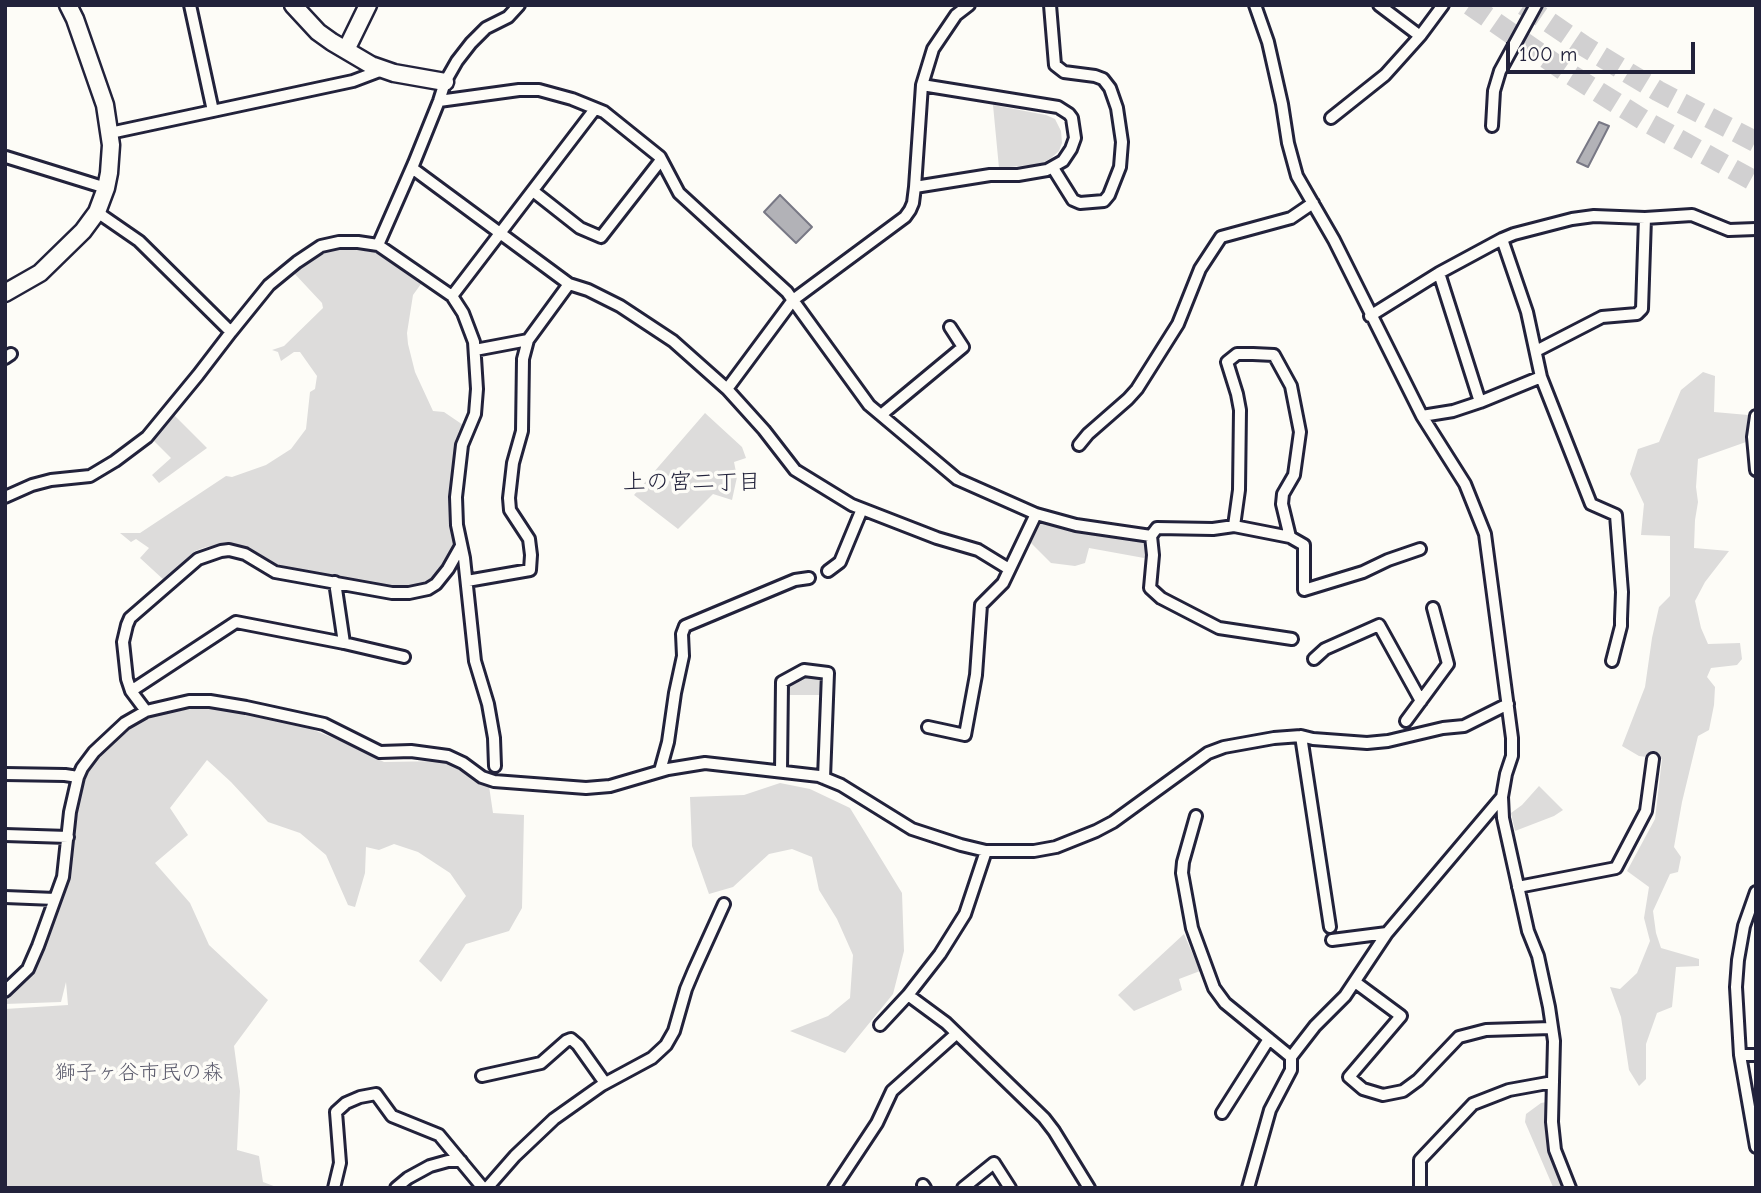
<!DOCTYPE html>
<html>
<head>
<meta charset="utf-8">
<style>
  body { margin:0 }
  #map { position:relative; width:1761px; height:1193px; overflow:hidden; background:#fdfcf7; font-family:"Comic Neue",sans-serif }
  canvas { display:block }
  .frame { position:absolute; inset:0; border:7px solid #22223b; pointer-events:none }
  .scale { position:absolute; left:1506px; top:42px; width:189px; height:32px; box-sizing:border-box; border:4px solid #22223b; border-top:0; padding-left:9px; font-size:21px; line-height:24px; white-space:nowrap; color:#22223b; -webkit-text-stroke:5px #fdfcf7; paint-order:stroke }
</style>
</head>
<body>
<div id="map">
<canvas width="1761" height="1193"></canvas>
<div class="frame"></div>
<div class="scale">100 m</div>
</div>
<script>
const ctx = document.querySelector('canvas').getContext('2d');
ctx.lineJoin = 'round';
function fill(path, color) {
  ctx.fillStyle = color;
  ctx.fill(path, 'evenodd');
}
function poly(rows) {
  const path = new Path2D();
  for (const r of rows) {
    path.moveTo(r[0], r[1]);
    for (let i = 2; i < r.length; i += 2) path.lineTo(r[i], r[i + 1]);
  }
  return path;
}
function stroke(path, color, width, dash) {
  ctx.strokeStyle = color;
  ctx.lineWidth = width;
  ctx.lineCap = dash ? 'butt' : 'round';
  ctx.setLineDash(dash || []);
  ctx.stroke(path);
}
function write(font, color, halo, rows, align = 'center') {
  ctx.font = font + ' "Comic Neue","Klee One",sans-serif';
  ctx.lineWidth = 7;
  ctx.setLineDash([]);
  ctx.textBaseline = 'middle';
  ctx.strokeStyle = halo;
  ctx.fillStyle = color;
  for (const [text, x, y, turn = 0] of rows) {
    ctx.save();
    ctx.translate(x, y);
    ctx.rotate((+turn || 0) * Math.PI / 180);
    ctx.textAlign = isNaN(turn) ? turn : align;
    if (halo) ctx.strokeText(text, 0, 0);
    ctx.fillText(text, 0, 0);
    ctx.restore();
  }
}
const green = poly([
  [993,105,1046,115,1055,119,1061,131,1062,143,1059,151,1051,158,1041,164,999,168],
  [336,248,375,252,385,255,421,284,413,295,407,333,408,344,415,372,433,411,444,412,466,427,459,444,451,488,450,507,456,543,449,558,438,574,427,584,418,588,408,589,382,587,277,566,244,549,216,545,206,547,195,551,165,581,140,558,149,548,136,539,131,542,120,533,140,533,226,476,232,477,266,465,291,449,306,429,310,392,315,389,317,376,300,352,294,352,281,361,278,352,272,350,284,346,323,308,322,303,293,272,320,254],
  [1703,372,1715,376,1714,412,1748,415,1746,442,1698,459,1696,487,1698,502,1695,520,1694,548,1729,551,1705,582,1695,601,1701,628,1708,644,1740,643,1742,659,1737,665,1711,668,1707,677,1715,687,1714,705,1709,730,1698,736,1682,802,1674,847,1681,857,1678,872,1670,874,1653,911,1656,933,1661,948,1699,959,1699,966,1676,967,1672,1007,1657,1013,1646,1044,1646,1079,1639,1086,1629,1070,1621,1017,1610,987,1620,989,1637,973,1650,941,1644,918,1649,887,1627,871,1655,819,1662,759,1639,756,1622,746,1645,687,1652,638,1659,607,1670,596,1670,536,1641,535,1644,504,1630,474,1638,449,1659,442,1681,390],
  [705,413,742,447,746,458,734,462,737,477,732,500,713,494,678,529,634,495],
  [174,415,207,448,159,483,152,475,171,458,153,440],
  [1046,520,1079,530,1143,542,1147,548,1147,555,1144,558,1089,548,1085,563,1075,566,1051,563,1030,542,1037,526],
  [805,675,823,678,822,695,789,695,789,684],
  [200,708,228,709,299,724,348,744,384,762,442,761,489,786,493,813,524,815,522,908,509,931,466,944,441,982,419,961,466,896,450,873,418,852,394,844,379,850,366,847,365,873,355,907,348,905,326,855,300,833,268,822,231,782,207,760,170,808,188,835,155,863,190,903,209,945,268,1000,234,1046,240,1091,237,1150,259,1156,263,1182,279,1188,5,1188,5,1009,68,1005,66,982,61,1002,5,1004,5,1002,23,983,39,960,60,902,66,880,77,796,79,798,80,791,92,763,125,730,158,713],
  [780,783,810,789,850,808,902,893,904,951,893,994,845,1053,790,1031,828,1016,850,998,853,955,837,919,819,890,812,857,792,849,769,854,733,887,709,894,692,846,690,797,744,795],
  [1539,786,1563,810,1554,816,1515,831,1511,813,1522,805],
  [1184,934,1200,971,1179,979,1182,990,1134,1011,1118,995],
  [1547,1102,1548,1134,1550,1148,1565,1185,1561,1187,1553,1187,1525,1122,1526,1114,1541,1103]
]);
const water = poly([
  [1599,122,1609,126,1588,167,1577,162,1599,122],
  [780,195,812,227,796,243,764,212,780,195]
]);
const highwayTunnel = poly([
  [1470,5,1565,71,1645,121,1756,182],
  [1524,5,1584,46,1658,91,1756,142]
]);
const street = poly([
  [190,5,213,111],
  [1050,5,1055,65,1064,72,1095,76,1103,79,1110,88,1117,108,1122,142,1120,167,1109,195,1104,201,1080,203,1073,200,1053,168],
  [1255,5,1268,42,1282,104,1288,143,1297,176,1334,240,1422,416,1465,484,1485,534,1512,738,1512,756,1506,774,1502,797,1503,818,1528,931,1538,956,1549,1007,1554,1041,1552,1122,1555,1150,1570,1188],
  [1379,5,1420,36],
  [439,101,519,90,539,90,572,99,604,112,660,157,679,193,787,292,869,405,957,479,1036,514,1076,525,1151,536],
  [1331,118,1385,75,1420,36,1443,5],
  [1492,126,1494,91,1500,71,1536,5],
  [110,133,353,81,382,70],
  [6,157,106,188],
  [412,168,569,284,588,290,620,306,673,341,727,389,764,430,795,470,852,505,937,538,978,550,1009,569],
  [915,187,990,175,1018,175,1047,170,1063,161,1071,149,1075,138,1072,118,1069,114,1058,107,922,85],
  [533,191,580,228,601,237,661,160],
  [97,212,139,241,231,332],
  [1502,239,1527,312,1541,377,1591,504,1616,515,1622,592,1621,619,1621,626,1612,661],
  [378,245,414,163,439,101,445,82,457,61,471,43,486,28,508,17,519,5],
  [1439,273,1480,402],
  [452,296,595,109],
  [1370,316,1439,273,1502,239,1514,234,1572,219,1594,216,1645,218,1692,215,1729,230,1756,229],
  [475,350,528,340,569,284],
  [1536,351,1602,317,1637,314,1642,309,1645,218],
  [5,358,11,354],
  [727,389,793,300,905,217,910,210,913,203,915,187,922,85,933,49,956,15,969,5],
  [881,415,963,347,950,327],
  [1422,416,1453,411,1480,402,1541,377],
  [1756,416,1753,437,1756,470],
  [1079,445,1088,434,1128,399,1137,389,1178,324,1200,269,1221,237,1291,218,1313,203],
  [5,497,32,485,51,480,90,476,115,461,147,437,198,375,231,332,269,285,297,262,321,246,339,242,358,242,378,245,452,296,463,313,474,342,477,389,475,414,462,445,456,497,457,525,464,558,475,661,488,704,494,738,495,766],
  [1234,526,1239,490,1240,410,1237,394,1227,362,1237,354,1253,354,1274,355,1291,386,1300,432,1294,475,1283,494,1282,504,1290,537],
  [828,571,840,562,862,509],
  [467,581,530,570,531,555,529,539,510,510,509,498,513,463,522,431,523,359,528,340],
  [335,582,344,643],
  [1292,639,1219,628,1161,598,1150,588,1153,555,1151,536,1157,528,1213,529,1234,526,1290,537,1304,545,1304,590,1363,572,1388,560,1420,549],
  [1314,659,1325,649,1379,625,1421,701],
  [131,691,236,622,344,643,404,657],
  [146,711,131,691,127,679,123,642,127,625,130,618,198,559,221,551,229,550,245,554,275,572,392,593,409,593,428,589,436,584,448,569,461,546],
  [1406,721,1448,664,1433,608],
  [928,727,965,735,976,675,981,605,1003,583,1036,514],
  [1301,736,1330,927],
  [660,771,668,742,675,693,683,656,682,634,685,626,795,580,809,578],
  [781,771,782,682,804,670,828,673,824,778],
  [5,774,65,775,78,777],
  [1196,816,1183,862,1182,873,1192,928,1214,988,1225,1003,1291,1057],
  [5,835,68,837],
  [1518,887,1616,868,1646,811,1653,759],
  [1756,892,1744,926,1738,960,1736,987,1740,1055,1756,1147],
  [5,897,55,899],
  [1332,940,1387,933],
  [1355,982,1401,1016,1349,1077,1363,1089,1383,1095,1403,1091,1418,1080,1459,1037,1486,1030,1551,1028],
  [5,991,28,969,38,946,63,877,70,812,78,777,82,768,94,752,125,723,146,711,189,701,210,701,246,707,324,724,380,752,411,751,448,756,463,763,482,777,494,781,586,788,610,786,668,769,705,763,819,776,841,785,912,829,961,845,986,851,1034,851,1056,847,1096,831,1113,822,1208,753,1224,747,1274,738,1301,736,1313,739,1367,743,1388,741,1443,728,1464,726,1508,704],
  [908,995,946,1023,1044,1118,1054,1131,1089,1188],
  [880,1025,908,995,940,954,965,914,986,851],
  [1740,1055,1756,1055],
  [482,1076,541,1063,566,1041,571,1039,578,1045,605,1083],
  [1222,1113,1269,1039],
  [923,1185,925,1188],
  [334,1188,340,1163,336,1112,346,1103,360,1097,376,1094,392,1116,439,1135,483,1188],
  [396,1188,408,1178,430,1166,448,1161,461,1161],
  [487,1188,515,1156,554,1119,602,1085,652,1058,666,1045,674,1031,686,989,694,970,724,904],
  [834,1188,877,1123,892,1091,956,1034],
  [963,1188,994,1163,1010,1188],
  [1248,1188,1270,1110,1291,1070,1291,1057,1315,1026,1345,996,1387,933,1502,797],
  [1420,1188,1420,1160,1473,1104,1509,1090,1553,1082]
]);
const secondary = poly([
  [293,5,318,32,332,42,371,65,394,73,445,82],
  [346,50,368,5],
  [5,293,40,273,83,231,97,212,106,188,109,173,111,145,105,105,75,19,68,5]
]);
const parkNames = [
  ["獅子ヶ谷市民の森",139,1073]
];
const neighbourhoodNames = [
  ["上の宮二丁目",692,482]
];
fill(green, '#dddcdb');
fill(water, '#b2b2b7');
stroke(water, '#787885', 2);
stroke(highwayTunnel, '#d1d0d1', 21, [21, 10]);
stroke(street, '#22223b', 16);
stroke(secondary, '#22223b', 21);
stroke(street, '#fdfcf7', 10);
stroke(secondary, '#fdfcf7', 16);
write('21px', '#5a5a6b', '#fdfcf7', parkNames);
write('23px', '#22223b', '#fdfcf7', neighbourhoodNames);
</script>
</body>
</html>
